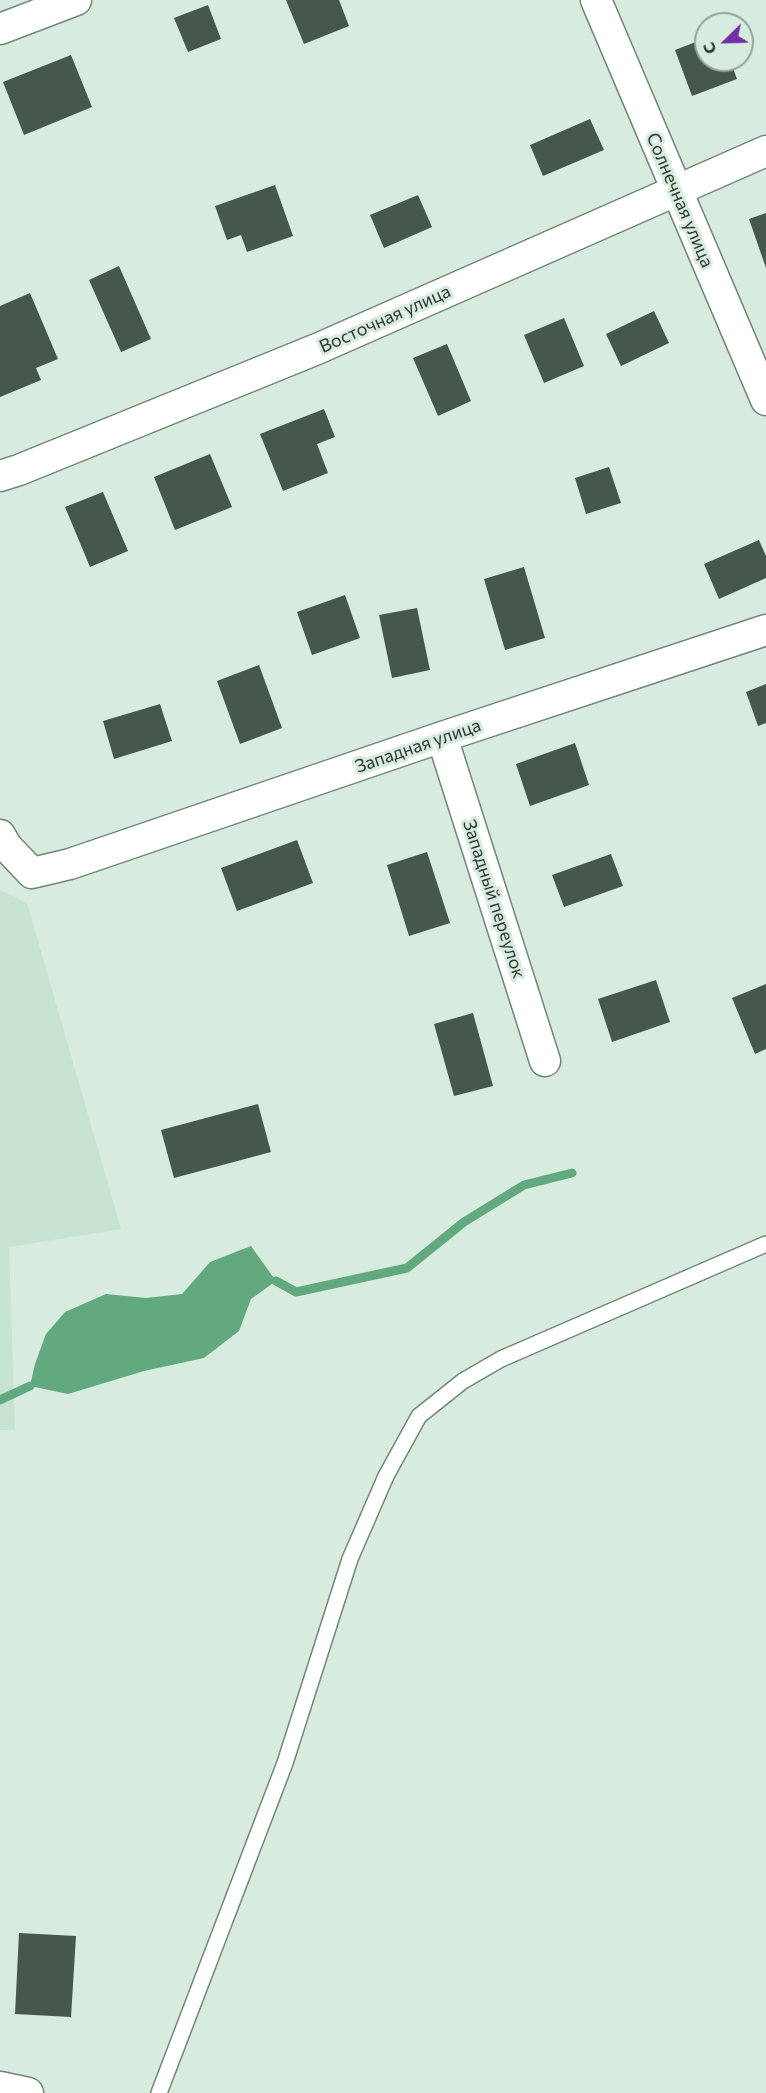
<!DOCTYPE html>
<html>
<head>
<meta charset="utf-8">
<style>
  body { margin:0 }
  #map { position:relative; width:766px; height:2093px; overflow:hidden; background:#d7ecde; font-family:Commissioner,sans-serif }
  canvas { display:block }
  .north { position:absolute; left:694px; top:12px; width:60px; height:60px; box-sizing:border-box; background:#d7ecde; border:2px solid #94a499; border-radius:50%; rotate:247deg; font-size:16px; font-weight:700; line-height:24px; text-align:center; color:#2f3732 }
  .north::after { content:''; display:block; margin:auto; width:21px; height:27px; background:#722ea2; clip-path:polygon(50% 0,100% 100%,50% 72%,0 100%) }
</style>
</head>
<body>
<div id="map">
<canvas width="766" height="2093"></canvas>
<div class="north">С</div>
</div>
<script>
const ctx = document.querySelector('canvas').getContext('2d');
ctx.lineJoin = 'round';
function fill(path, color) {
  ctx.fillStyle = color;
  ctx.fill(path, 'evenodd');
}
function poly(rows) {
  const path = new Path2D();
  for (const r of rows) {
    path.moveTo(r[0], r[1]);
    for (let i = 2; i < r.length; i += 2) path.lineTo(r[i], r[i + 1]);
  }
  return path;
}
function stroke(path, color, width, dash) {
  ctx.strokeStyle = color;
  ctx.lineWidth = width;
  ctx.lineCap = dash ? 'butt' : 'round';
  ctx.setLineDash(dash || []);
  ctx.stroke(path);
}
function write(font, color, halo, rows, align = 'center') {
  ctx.font = font + ' Commissioner,sans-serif';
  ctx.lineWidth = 6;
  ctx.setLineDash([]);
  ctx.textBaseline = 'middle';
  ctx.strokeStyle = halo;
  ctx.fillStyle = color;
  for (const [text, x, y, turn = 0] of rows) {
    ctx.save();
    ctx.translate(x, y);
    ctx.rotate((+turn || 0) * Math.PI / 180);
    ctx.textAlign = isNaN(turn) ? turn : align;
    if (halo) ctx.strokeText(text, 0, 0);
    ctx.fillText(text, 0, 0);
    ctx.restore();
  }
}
const built = poly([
  [0,890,27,903,121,1229,9,1247,15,1430,0,1430]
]);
const water = poly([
  [251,1246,276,1281,251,1299,239,1331,204,1358,144,1371,68,1394,30,1386,35,1364,46,1334,65,1312,106,1294,146,1298,182,1294,210,1262]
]);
const stream = poly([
  [276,1281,296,1292,407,1268,464,1222,524,1185,572,1173],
  [0,1400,30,1386]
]);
const building = poly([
  [286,0,339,0,349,26,304,44],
  [208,5,221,39,188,52,174,18],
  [706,38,706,60,730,60,737,79,692,96,675,50],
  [71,55,92,107,24,135,3,82],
  [590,119,604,150,543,176,530,145],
  [275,185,293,236,247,252,241,235,227,240,215,206],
  [418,195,432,227,384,248,370,215],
  [766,213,766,268,749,219],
  [119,266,151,339,121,352,89,280],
  [30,293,58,359,36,368,41,380,0,397,0,306],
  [654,311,669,343,621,366,606,334],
  [564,318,584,366,544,383,524,335],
  [447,344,471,401,438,416,413,358],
  [324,409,335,437,317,444,328,473,283,491,260,434],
  [210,454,232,507,175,530,154,477],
  [609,467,621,503,586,514,575,478],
  [103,492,128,551,90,567,65,507],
  [759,540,766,556,766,578,719,599,704,564],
  [524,567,545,638,505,650,484,579],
  [345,595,360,638,312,655,297,612],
  [417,608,430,670,392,678,379,615],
  [259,665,282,728,240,744,217,681],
  [766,684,766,723,758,726,746,692],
  [160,704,172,741,114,759,103,721],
  [575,743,589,785,530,806,516,764],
  [297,840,313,883,237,911,221,868],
  [427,852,450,923,409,936,387,865],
  [611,854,623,886,564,907,552,875],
  [656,980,670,1022,612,1042,598,999],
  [766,984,766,1049,755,1054,732,998],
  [473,1013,493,1086,454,1096,434,1024],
  [258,1104,271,1152,174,1178,161,1130],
  [19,1933,76,1936,71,2017,15,2014]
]);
const lane = poly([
  [159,2093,285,1763,350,1559,386,1476,419,1416,463,1381,501,1359,766,1244]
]);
const street = poly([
  [596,0,766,400],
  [0,29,76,0],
  [0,476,19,470,317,349,766,151],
  [442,737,545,1061],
  [0,835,7,847,32,873,70,864,442,737,766,630],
  [0,2087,28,2093]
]);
const streetNames = [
  ["Солнечная улица",680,200,67],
  ["Восточная улица",385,319,-24],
  ["Западная улица",418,746,-19],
  ["Западный переулок",494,899,72]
];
fill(built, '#c7e3d1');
fill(water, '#63a980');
stroke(stream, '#63a980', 9);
fill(building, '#46574c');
stroke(lane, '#73867a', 18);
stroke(street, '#73867a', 33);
stroke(lane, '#fff', 15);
stroke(street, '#fff', 30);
write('18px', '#2f3732', '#d7ecde', streetNames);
</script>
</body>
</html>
